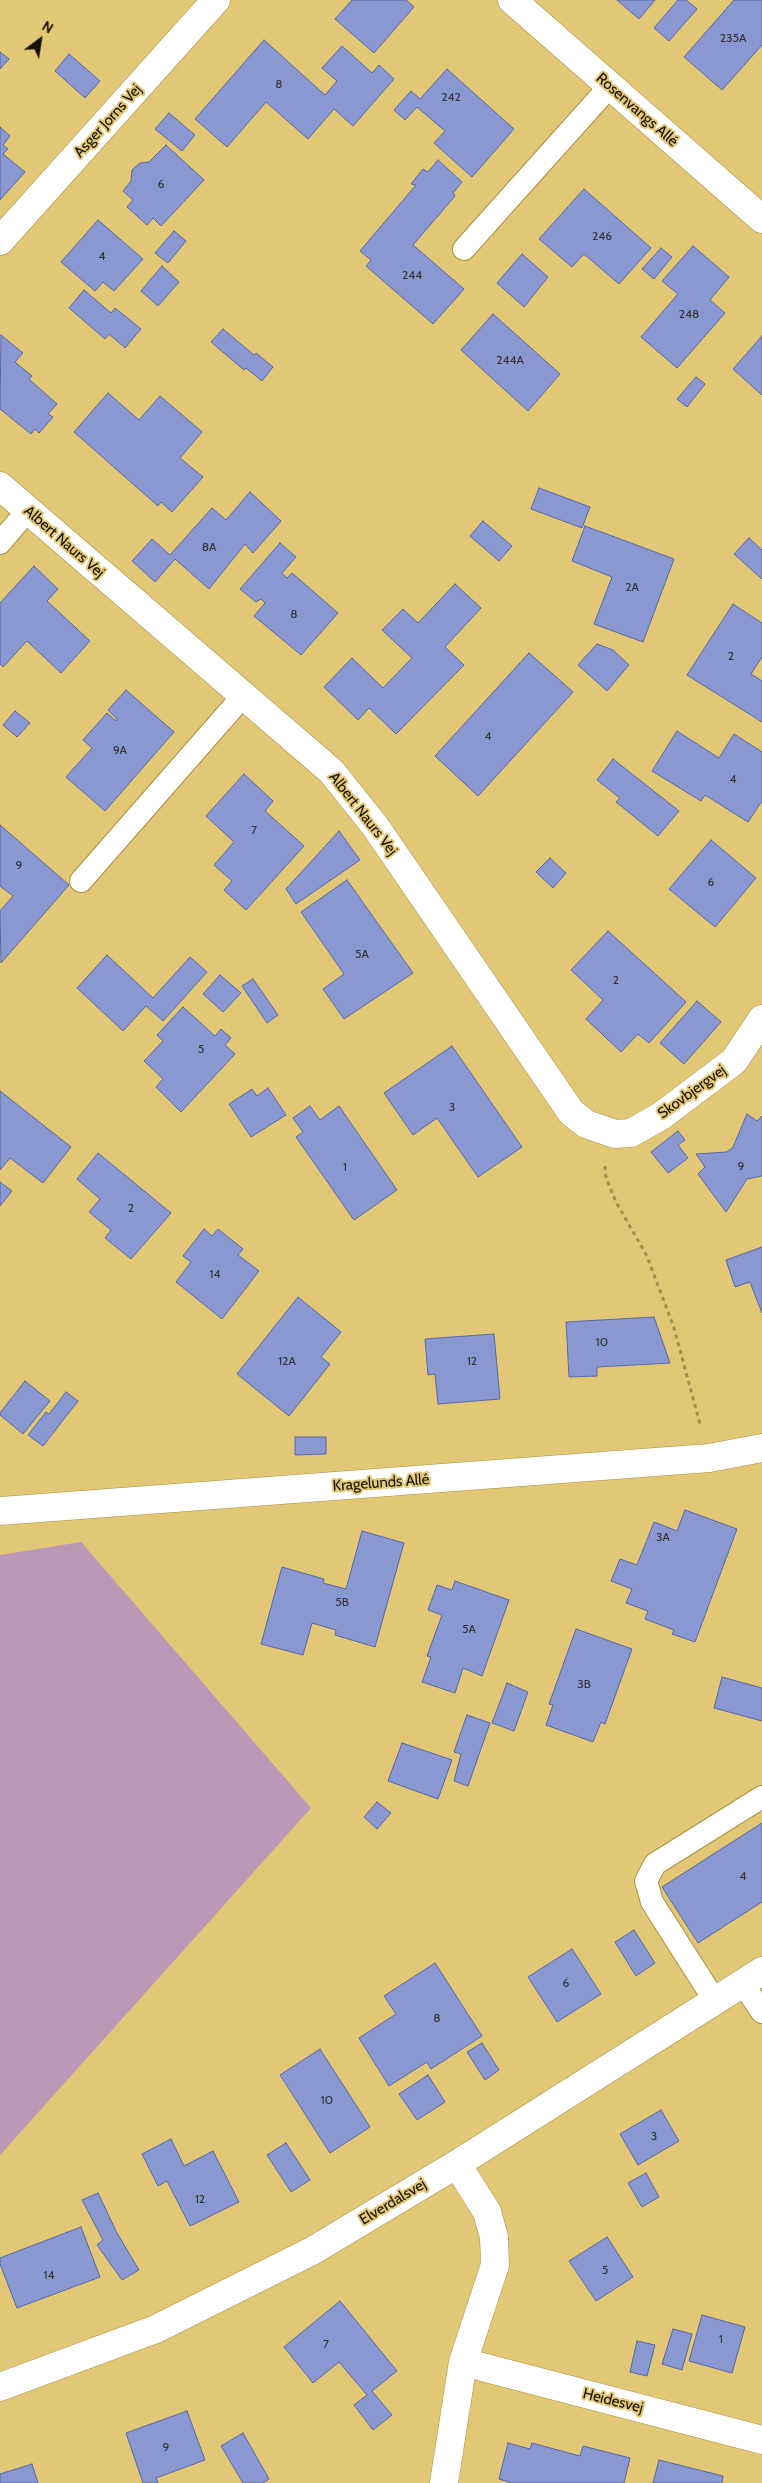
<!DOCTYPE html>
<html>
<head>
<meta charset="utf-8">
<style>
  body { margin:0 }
  #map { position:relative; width:762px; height:2483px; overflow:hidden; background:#e1c776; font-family:Cabin,sans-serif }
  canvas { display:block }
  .north { position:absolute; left:15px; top:15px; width:50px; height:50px; -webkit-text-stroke:4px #e1c776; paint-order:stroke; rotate:31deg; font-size:14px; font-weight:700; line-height:20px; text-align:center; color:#181000 }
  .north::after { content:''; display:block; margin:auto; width:18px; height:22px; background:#181000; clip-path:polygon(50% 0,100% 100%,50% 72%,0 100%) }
</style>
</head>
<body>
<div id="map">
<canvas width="762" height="2483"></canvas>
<div class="north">N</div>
</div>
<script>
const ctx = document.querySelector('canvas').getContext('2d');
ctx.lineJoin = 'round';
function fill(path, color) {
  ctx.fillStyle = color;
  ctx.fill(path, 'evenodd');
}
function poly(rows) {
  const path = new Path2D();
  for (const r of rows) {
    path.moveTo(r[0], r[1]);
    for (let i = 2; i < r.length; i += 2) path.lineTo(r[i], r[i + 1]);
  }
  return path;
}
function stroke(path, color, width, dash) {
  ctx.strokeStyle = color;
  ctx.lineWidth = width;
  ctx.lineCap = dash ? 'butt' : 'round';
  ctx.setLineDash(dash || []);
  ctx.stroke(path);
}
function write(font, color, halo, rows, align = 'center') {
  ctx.font = font + ' Cabin,sans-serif';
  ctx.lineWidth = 4;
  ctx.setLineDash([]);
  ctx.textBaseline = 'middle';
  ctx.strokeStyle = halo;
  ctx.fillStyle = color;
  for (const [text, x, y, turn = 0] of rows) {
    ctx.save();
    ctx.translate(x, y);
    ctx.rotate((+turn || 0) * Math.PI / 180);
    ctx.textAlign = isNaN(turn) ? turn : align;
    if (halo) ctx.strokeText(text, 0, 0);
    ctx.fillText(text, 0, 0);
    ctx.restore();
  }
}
const green = poly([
  [81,1542,311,1808,0,2155,0,1555]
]);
const building = poly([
  [352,0,406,0,414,7,374,53,335,19,352,0],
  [617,0,655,0,639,19,617,0],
  [678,0,686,0,697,9,669,41,654,28,678,0],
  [734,0,762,0,762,45,722,90,684,57,734,0],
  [264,40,325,95,337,81,322,68,342,46,372,73,379,65,394,79,353,126,334,109,308,139,266,102,227,147,195,119,264,40],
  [0,52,9,59,0,69,0,52],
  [69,54,100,81,85,98,55,71,69,54],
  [447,69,514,129,472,177,434,143,445,131,417,107,405,120,394,110,411,91,420,99,447,69],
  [169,113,195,135,182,151,155,129,169,113],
  [0,127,10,136,3,145,8,149,3,154,25,172,0,200,0,127],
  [166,145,204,180,161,226,153,218,147,225,127,207,133,200,123,191,131,181,132,170,140,163,149,162,166,145],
  [438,160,462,182,453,193,455,196,413,245,464,289,433,324,366,266,371,260,360,251,416,185,411,184,423,169,428,172,438,160],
  [584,189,651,248,619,284,584,254,572,267,539,239,584,189],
  [98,220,143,259,114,291,103,282,95,291,61,262,98,220],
  [174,231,186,241,168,263,155,253,174,231],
  [693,246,729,277,710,300,725,313,677,368,641,337,678,294,662,281,693,246],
  [661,248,672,257,654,279,642,269,661,248],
  [522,254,548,277,524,307,497,283,522,254],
  [162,266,179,282,158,306,141,291,162,266],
  [84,290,111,313,115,308,141,329,125,348,109,334,105,339,69,308,84,290],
  [493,314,560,374,528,411,461,350,493,314],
  [223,329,254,355,256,353,273,367,262,381,246,368,244,370,211,342,223,329],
  [1,335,23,353,15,362,32,376,29,379,57,404,48,414,53,417,39,433,35,429,31,434,0,409,1,335],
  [762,336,762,395,733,369,762,336],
  [696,377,705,384,687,407,677,399,696,377],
  [108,393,139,420,160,396,202,432,180,458,203,477,172,512,161,502,158,506,74,432,108,393],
  [539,488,590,507,582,528,531,509,539,488],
  [250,492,281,521,253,553,245,544,209,589,175,559,155,582,132,561,152,539,170,555,212,508,226,520,250,492],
  [483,521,512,546,499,561,470,536,483,521],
  [585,526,674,559,643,642,594,624,612,577,572,561,585,526],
  [749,538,762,550,762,579,734,554,749,538],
  [280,543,296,557,282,573,287,578,292,573,338,613,301,655,254,616,265,603,261,599,256,602,240,589,280,543],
  [34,566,58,589,47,601,90,641,61,673,27,641,3,667,0,664,0,603,34,566],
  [455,584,481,608,445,647,464,665,396,734,369,708,358,720,324,687,352,658,383,688,412,658,382,630,403,609,418,623,455,584],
  [733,604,762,623,762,657,751,674,762,681,762,722,687,675,733,604],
  [597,644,613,650,629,665,607,691,578,665,597,644],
  [529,653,573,692,478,796,435,756,529,653],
  [126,690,174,732,105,811,66,777,92,748,83,740,107,713,116,721,117,719,108,710,126,690],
  [15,711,30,723,17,737,3,725,15,711],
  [677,731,719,758,734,734,762,752,762,801,748,822,705,795,701,801,652,771,677,731],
  [613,759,679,811,658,836,616,802,620,798,597,780,613,759],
  [244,774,273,801,265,811,304,846,246,910,224,890,232,881,214,865,234,842,206,816,244,774],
  [0,825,69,885,1,963,0,911,13,896,0,886,0,825],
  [339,831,360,860,296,904,286,889,339,831],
  [711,840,756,878,715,927,669,889,711,840],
  [550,858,566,873,553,888,536,872,550,858],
  [347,880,413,973,344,1019,323,989,344,974,301,912,347,880],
  [608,931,686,1002,649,1043,638,1034,621,1052,586,1019,603,1000,571,970,608,931],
  [107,955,153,998,190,957,207,972,163,1021,146,1006,123,1031,77,988,107,955],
  [220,975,241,993,223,1012,203,994,220,975],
  [253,979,278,1015,267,1023,242,986,253,979],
  [697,1001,721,1022,684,1064,660,1043,697,1001],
  [183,1007,215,1036,221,1029,231,1038,225,1045,235,1054,181,1112,156,1087,163,1079,144,1061,163,1041,157,1035,183,1007],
  [452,1046,522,1147,478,1177,437,1118,413,1135,384,1093,452,1046],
  [268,1088,286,1115,251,1137,229,1104,252,1089,257,1096,268,1088],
  [0,1091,71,1147,43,1183,10,1158,0,1170,0,1091],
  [310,1106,320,1120,339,1106,397,1190,354,1220,296,1137,303,1132,293,1118,310,1106],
  [747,1114,757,1121,762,1116,762,1176,747,1179,726,1212,698,1174,705,1167,696,1154,727,1152,733,1147,747,1114],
  [678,1131,685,1140,678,1145,688,1158,668,1173,651,1152,678,1131],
  [98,1153,171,1213,131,1259,105,1238,111,1230,89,1212,100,1199,77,1179,98,1153],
  [0,1182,12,1191,0,1206,0,1182],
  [204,1229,212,1236,218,1229,243,1249,238,1255,259,1271,222,1319,176,1282,191,1262,183,1256,204,1229],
  [762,1247,762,1313,750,1282,735,1287,726,1260,762,1247],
  [298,1297,341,1332,321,1357,330,1364,289,1416,237,1374,298,1297],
  [654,1317,670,1363,597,1367,597,1376,569,1377,566,1322,654,1317],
  [494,1334,500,1399,438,1404,435,1374,428,1375,425,1339,494,1334],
  [25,1381,50,1401,23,1434,0,1415,0,1413,25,1381],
  [66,1392,78,1401,43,1446,28,1435,46,1412,49,1414,66,1392],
  [295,1437,326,1437,326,1454,295,1455,295,1437],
  [685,1510,737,1529,695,1642,672,1634,674,1630,645,1619,648,1611,626,1603,632,1589,611,1581,620,1559,637,1565,654,1522,677,1531,685,1510],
  [362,1531,404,1543,375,1647,335,1635,336,1630,312,1623,303,1655,261,1644,282,1567,324,1579,323,1583,346,1589,362,1531],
  [455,1581,509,1600,482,1676,463,1668,455,1693,422,1682,431,1657,427,1656,442,1615,428,1610,437,1585,452,1590,455,1581],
  [576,1629,632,1649,605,1724,601,1722,593,1742,546,1725,553,1705,549,1704,576,1629],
  [722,1677,762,1688,762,1721,714,1708,722,1677],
  [507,1683,528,1692,514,1731,492,1723,507,1683],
  [467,1715,490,1723,468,1786,454,1781,461,1754,454,1752,467,1715],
  [402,1743,452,1760,438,1799,388,1781,402,1743],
  [377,1802,391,1813,377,1829,364,1817,377,1802],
  [762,1823,762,1902,698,1943,662,1887,762,1823],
  [634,1930,655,1963,636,1976,615,1942,634,1930],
  [572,1949,601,1994,557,2022,528,1977,572,1949],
  [435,1963,482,2036,431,2069,427,2062,389,2086,359,2038,396,2014,384,1996,435,1963],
  [482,2043,499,2070,485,2080,467,2052,482,2043],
  [320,2049,370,2127,330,2153,280,2075,320,2049],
  [428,2075,445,2102,417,2120,399,2094,428,2075],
  [661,2110,679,2141,638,2165,620,2134,661,2110],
  [171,2139,184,2166,213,2151,239,2202,190,2226,167,2181,158,2186,142,2154,171,2139],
  [286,2143,310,2180,291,2192,267,2155,286,2143],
  [646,2173,659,2197,642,2207,628,2183,646,2173],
  [98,2193,117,2233,139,2270,122,2280,97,2245,103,2240,82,2200,98,2193],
  [81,2227,100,2277,17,2308,0,2264,0,2258,81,2227],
  [607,2237,633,2277,596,2301,569,2261,607,2237],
  [340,2301,397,2371,372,2391,392,2415,373,2430,354,2405,367,2395,339,2362,313,2383,284,2347,340,2301],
  [702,2315,745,2327,732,2373,689,2361,702,2315],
  [673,2329,692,2334,682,2370,662,2364,673,2329],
  [637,2341,655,2345,647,2376,630,2372,637,2341],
  [187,2411,205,2460,156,2478,158,2483,143,2483,126,2433,187,2411],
  [243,2433,269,2479,263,2483,243,2483,221,2446,243,2433],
  [508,2443,530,2449,532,2443,580,2456,583,2446,630,2458,624,2483,512,2483,499,2479,508,2443],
  [659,2460,723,2476,722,2483,653,2483,659,2460],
  [32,2464,38,2483,0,2483,0,2474,32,2464]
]);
const path = poly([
  [605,1166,606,1178,616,1202,647,1256,674,1328,700,1424]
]);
const service = poly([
  [464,249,610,86],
  [0,543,28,510],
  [81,881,243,696],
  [743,1984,762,2012],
  [715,2001,652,1902,646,1881,655,1864,762,1797]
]);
const minor = poly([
  [0,241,216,0],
  [0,486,331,771,375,826,571,1112,586,1124,615,1134,631,1133,661,1116,734,1061,762,1019],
  [0,1511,709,1458,762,1448],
  [463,2362,762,2440],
  [0,2387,156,2329,312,2251,457,2164,762,1971],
  [444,2483,463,2362,495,2265,494,2237,487,2212,457,2164]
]);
const tertiary = poly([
  [512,0,762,219]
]);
const numberNames = [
  ["235A",733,38],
  ["8",279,84],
  ["242",451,97],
  ["6",161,184],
  ["246",602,236],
  ["4",102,256],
  ["244",412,275],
  ["248",689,314],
  ["244A",510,360],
  ["8A",209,547],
  ["2A",632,587],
  ["8",294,614],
  ["2",731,656],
  ["4",488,736],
  ["9A",120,750],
  ["4",733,779],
  ["7",254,830],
  ["9",19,865],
  ["6",711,882],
  ["5A",362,954],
  ["2",616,980],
  ["5",201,1049],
  ["3",452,1107],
  ["9",741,1166],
  ["1",345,1167],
  ["2",131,1208],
  ["14",215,1274],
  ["10",602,1342],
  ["12A",287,1361],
  ["12",472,1361],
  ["3A",663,1537],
  ["5B",342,1602],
  ["5A",469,1629],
  ["3B",584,1684],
  ["4",743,1876],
  ["6",566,1983],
  ["8",437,2018],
  ["10",327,2100],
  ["3",654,2136],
  ["12",200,2199],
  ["5",605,2270],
  ["14",49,2275],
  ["1",721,2339],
  ["7",326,2344],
  ["9",166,2447]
];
const streetNames = [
  ["Rosenvangs Allé",637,110,41],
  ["Asger Jorns Vej",108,121,-48],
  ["Albert Naurs Vej",64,542,41],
  ["Albert Naurs Vej",363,814,52],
  ["Skovbjergvej",692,1092,-36],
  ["Kragelunds Allé",381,1483,-4],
  ["Elverdalsvej",393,2202,-31],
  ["Heidesvej",613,2401,14]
];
fill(green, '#bb98b5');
fill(building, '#8998d0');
stroke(building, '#5666a7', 1);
stroke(service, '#a9903e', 24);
stroke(minor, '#a9903e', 29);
stroke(tertiary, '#a9903e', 29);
stroke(path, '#a18d50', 3, [4, 4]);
stroke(service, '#fff', 22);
stroke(minor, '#fff', 28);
stroke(tertiary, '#fff', 28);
write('12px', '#343234', null, numberNames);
write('15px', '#181000', '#e1c776', streetNames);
</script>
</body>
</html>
